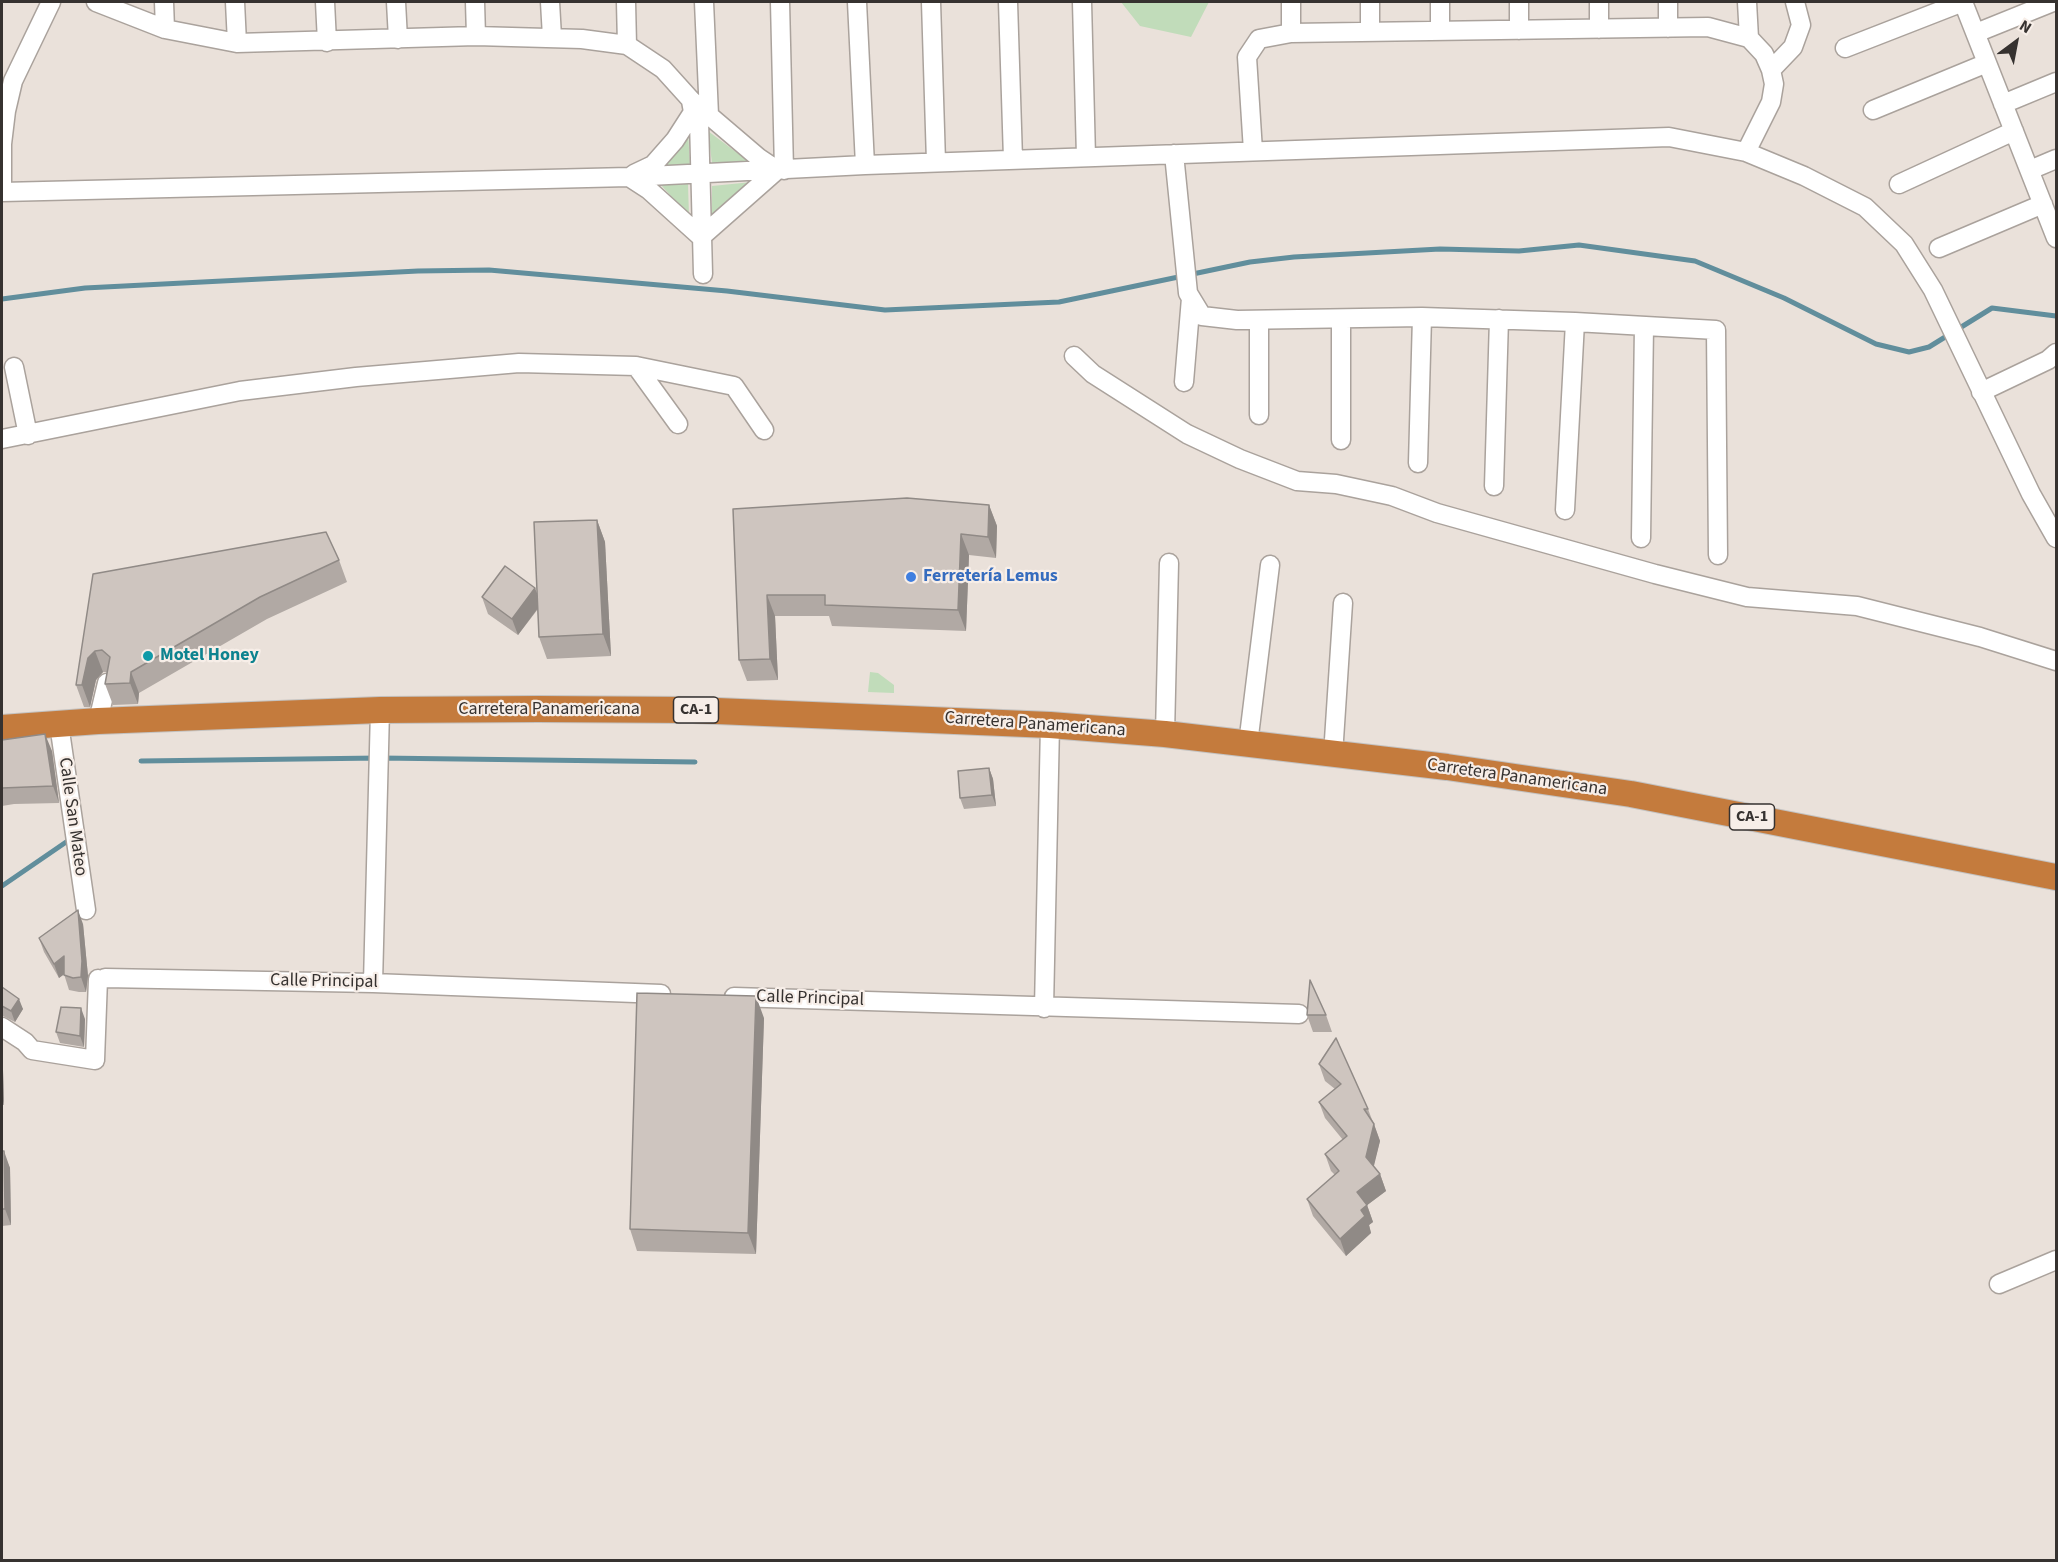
<!DOCTYPE html>
<html>
<head>
<meta charset="utf-8">
<style>
  body { margin:0 }
  #map { position:relative; width:2058px; height:1562px; overflow:hidden; background:#eae1da; font-family:"Source Sans 3",sans-serif }
  canvas { display:block }
  .frame { position:absolute; inset:0; border:3px solid #363230; pointer-events:none }
  .north { position:absolute; left:1986px; top:12px; width:60px; height:60px; -webkit-text-stroke:4px #f7eee8; paint-order:stroke; rotate:32deg; font-size:16px; font-weight:700; line-height:24px; text-align:center; color:#363230 }
  .north::after { content:''; display:block; margin:auto; width:21px; height:27px; background:#363230; clip-path:polygon(50% 0,100% 100%,50% 72%,0 100%) }
</style>
</head>
<body>
<div id="map">
<canvas width="2058" height="1562"></canvas>
<div class="frame"></div>
<div class="north">N</div>
</div>
<script>
const ctx = document.querySelector('canvas').getContext('2d');
ctx.lineJoin = 'round';
function fill(path, color) {
  ctx.fillStyle = color;
  ctx.fill(path, 'evenodd');
}
function poly(rows) {
  const path = new Path2D();
  for (const r of rows) {
    path.moveTo(r[0], r[1]);
    for (let i = 2; i < r.length; i += 2) path.lineTo(r[i], r[i + 1]);
  }
  return path;
}
function stroke(path, color, width, dash) {
  ctx.strokeStyle = color;
  ctx.lineWidth = width;
  ctx.lineCap = dash ? 'butt' : 'round';
  ctx.setLineDash(dash || []);
  ctx.stroke(path);
}
function write(font, color, halo, rows, align = 'center') {
  ctx.font = font + ' "Source Sans 3",sans-serif';
  ctx.lineWidth = 4.5;
  ctx.setLineDash([]);
  ctx.textBaseline = 'middle';
  ctx.strokeStyle = halo;
  ctx.fillStyle = color;
  for (const [text, x, y, turn = 0] of rows) {
    ctx.save();
    ctx.translate(x, y);
    ctx.rotate((+turn || 0) * Math.PI / 180);
    ctx.textAlign = isNaN(turn) ? turn : align;
    if (halo) ctx.strokeText(text, 0, 0);
    ctx.fillText(text, 0, 0);
    ctx.restore();
  }
}
const green = poly([
  [1121,2,1209,2,1191,37,1140,26],
  [688,131,690,165,661,165],
  [708,131,752,164,712,163],
  [752,182,712,220,712,186],
  [688,184,689,216,661,185],
  [870,672,878,673,894,685,894,693,868,692]
]);
const stream = poly([
  [2,299,85,288,418,271,489,270,727,291,885,310,1059,302,1250,262,1294,257,1440,249,1519,251,1579,245,1695,261,1784,298,1876,344,1909,352,1929,347,1992,308,2056,316],
  [141,761,380,758,695,762],
  [2,886,72,838]
]);
const minor = poly([
  [96,2,165,29,237,43,476,36,582,39,627,45,663,69,691,100,759,158,777,170,701,237],
  [164,2,165,29],
  [235,2,237,43],
  [325,2,327,42],
  [396,2,398,39],
  [475,2,476,36],
  [550,2,552,37],
  [626,2,627,45],
  [704,2,709,115],
  [780,2,784,170],
  [857,2,865,165],
  [931,2,936,162],
  [1008,2,1013,159],
  [1082,2,1086,157],
  [1370,2,1370,32],
  [1519,2,1519,30],
  [1599,2,1599,29],
  [1747,2,1749,38],
  [1963,2,2056,238],
  [1668,28,1668,2],
  [1440,31,1440,2],
  [1291,33,1291,2],
  [1976,33,2053,2],
  [1845,48,1963,2],
  [1771,70,1793,47,1801,25,1795,2],
  [691,100,699,120,703,274],
  [2003,104,2056,82],
  [1873,110,1987,63],
  [1253,151,1247,57,1259,39,1291,33,1708,27,1749,38,1764,54,1771,70,1774,84,1771,102,1746,152],
  [1174,154,1188,293,1202,316,1237,320,1422,317,1575,322,1716,330,1718,555],
  [2030,170,2056,159],
  [634,174,653,165,675,140,693,112,691,101],
  [629,177,649,190,701,237],
  [1899,184,2014,131],
  [2,192,629,177,865,165,1669,137,1746,152,1804,176,1865,207,1904,244,1933,290,2031,494,2056,538],
  [2,192,2,144,6,111,13,81,51,2],
  [1939,248,2043,204],
  [1341,319,1341,440],
  [1074,356,1093,374,1187,434,1240,459,1297,481,1336,484,1392,496,1437,513,1655,574,1747,597,1857,606,1980,637,2056,661],
  [636,366,734,386,764,430],
  [14,367,28,435],
  [1184,382,1191,298],
  [1981,392,2048,360,2056,353],
  [1259,415,1259,320],
  [2,439,240,391,356,377,519,363,636,366,678,424],
  [1418,463,1422,317],
  [1494,486,1499,319],
  [1565,510,1575,322],
  [1641,538,1644,326],
  [98,721,107,683],
  [59,724,86,910],
  [1165,734,1169,563],
  [1248,744,1270,565],
  [1333,755,1343,603],
  [105,978,373,983,661,994],
  [373,983,380,710],
  [734,997,1299,1014],
  [1044,1008,1050,725],
  [2,1027,25,1042,32,1050,95,1060,98,979],
  [1999,1284,2056,1260]
]);
const highway = poly([
  [2,728,98,721,380,710,538,709,693,710,1050,725,1165,734,1447,767,1631,794,2056,877]
]);
const wall = poly([
  [989,505,997,526,996,558,969,555,966,631,832,626,829,616,775,616,778,680,747,681,739,660,733,509],
  [597,520,605,542,611,656,547,659,539,637,538,609,518,635,488,614,482,597,535,588,537,594],
  [339,560,347,582,267,619,139,693,138,704,113,705,105,684,107,672,103,672,96,680,90,707,84,707,76,685,93,574],
  [2,740,52,751,59,803,14,804,2,806],
  [989,768,993,779,996,806,964,809,960,798],
  [83,924,88,976,86,992,79,992,69,990,64,974,59,978,44,952,39,938],
  [2,987,23,1009,15,1022,3,1016,2,1016],
  [1307,1015,1326,1015,1332,1032,1313,1032],
  [764,1018,756,1254,637,1251,630,1229],
  [85,1019,84,1047,60,1043,56,1032],
  [1319,1064,1368,1109,1380,1141,1373,1167,1380,1174,1386,1191,1367,1205,1373,1222,1369,1225,1371,1233,1346,1256,1313,1216,1307,1199,1335,1175,1331,1171,1325,1154,1343,1140,1325,1118,1319,1102,1335,1089,1325,1081],
  [2,1065,3,1070,4,1105,2,1105],
  [2,1151,10,1168,11,1225,2,1226]
]);
const shadedWall = poly([
  [989,505,997,526,996,558,988,537],
  [597,520,605,542,611,656,603,634],
  [961,534,969,555,966,631,958,610],
  [535,588,541,604,518,635,512,619],
  [767,595,775,616,778,680,770,659],
  [95,651,103,672,96,680,90,707,82,685,88,658],
  [131,672,139,693,138,704,130,683],
  [45,734,52,751,59,803,53,786],
  [989,768,993,779,996,806,992,795],
  [78,910,83,924,88,976,86,992,81,977],
  [64,956,70,970,59,978,54,964],
  [756,996,764,1018,756,1254,748,1233],
  [19,999,23,1009,15,1022,11,1011],
  [81,1008,85,1019,84,1047,80,1036],
  [2,1065,3,1070,4,1105,2,1097],
  [1374,1124,1380,1141,1372,1174,1366,1157],
  [4,1151,10,1168,11,1225,5,1209],
  [1380,1174,1386,1191,1366,1206,1367,1205,1373,1222,1369,1225,1371,1233,1346,1256,1340,1239,1361,1210,1357,1192]
]);
const building = poly([
  [907,498,989,505,988,537,961,534,958,610,825,605,825,595,767,595,770,659,739,660,733,509,907,498],
  [597,520,603,634,539,637,534,522,597,520],
  [326,532,339,560,260,597,131,672,130,683,105,684,110,657,102,650,95,651,88,658,82,685,76,685,93,574,326,532],
  [505,566,535,588,512,619,482,597,505,566],
  [45,734,53,786,2,788,2,740,45,734],
  [989,768,992,795,960,798,958,771,989,768],
  [78,910,82,961,81,977,73,978,64,975,64,956,54,964,39,938,78,910],
  [1310,980,1326,1015,1307,1015,1310,980],
  [2,987,19,999,11,1011,2,1006,2,987],
  [637,993,756,996,748,1233,630,1229,637,993],
  [61,1007,81,1008,80,1036,56,1032,61,1007],
  [1336,1038,1368,1109,1364,1109,1374,1124,1366,1157,1380,1174,1357,1192,1367,1205,1361,1210,1365,1216,1340,1239,1307,1199,1339,1171,1325,1154,1347,1136,1319,1102,1341,1084,1319,1064,1336,1038],
  [2,1151,4,1151,5,1209,2,1209,2,1151]
]);
const markers = [
  [911,577,6,"#3f7fe0"],
  [148,656,6,"#0f9aa8"]
];
const shields = [
  [696,710,45],
  [1752,817,45]
];
const shieldNames = [
  ["CA-1",696,710],
  ["CA-1",1752,817]
];
const shopNames = [
  ["Ferretería Lemus",923,577]
];
const cultureNames = [
  ["Motel Honey",160,656]
];
const streetNames = [
  ["Carretera Panamericana",549,710],
  ["Carretera Panamericana",1035,725,4],
  ["Carretera Panamericana",1517,778,8],
  ["Calle San Mateo",72,817,82],
  ["Calle Principal",324,982,1],
  ["Calle Principal",810,999,2]
];
fill(green, '#c1dcba');
stroke(stream, '#618e9c', 5);
stroke(minor, '#aaa29c', 21);
stroke(highway, '#c3c2c1', 28);
stroke(minor, '#fff', 18);
stroke(highway, '#c47b3d', 26);
fill(wall, '#b1a9a4');
fill(shadedWall, '#908a86');
fill(building, '#cec5bf');
stroke(building, '#908a86', 1.5);
for (const [x, y, r, color] of markers) {
  const dot = new Path2D();
  dot.arc(x, y, r, 0, 2 * Math.PI);
  ctx.fillStyle = color;
  ctx.fill(dot);
  stroke(dot, '#f7eee8', 2);
}
for (const [x, y, w] of shields) {
  const box = new Path2D();
  box.roundRect(x - w / 2, y - 13, w, 26, 4.5);
  ctx.fillStyle = '#f7eee8';
  ctx.fill(box);
  stroke(box, '#363230', 1.5);
}
write('bold 16px', '#363230', null, shieldNames);
write('bold 18px', '#366cbe', '#f7eee8', shopNames, 'left');
write('bold 18px', '#0d838f', '#f7eee8', cultureNames, 'left');
write('18px', '#363230', '#f7eee8', streetNames);
</script>
</body>
</html>
